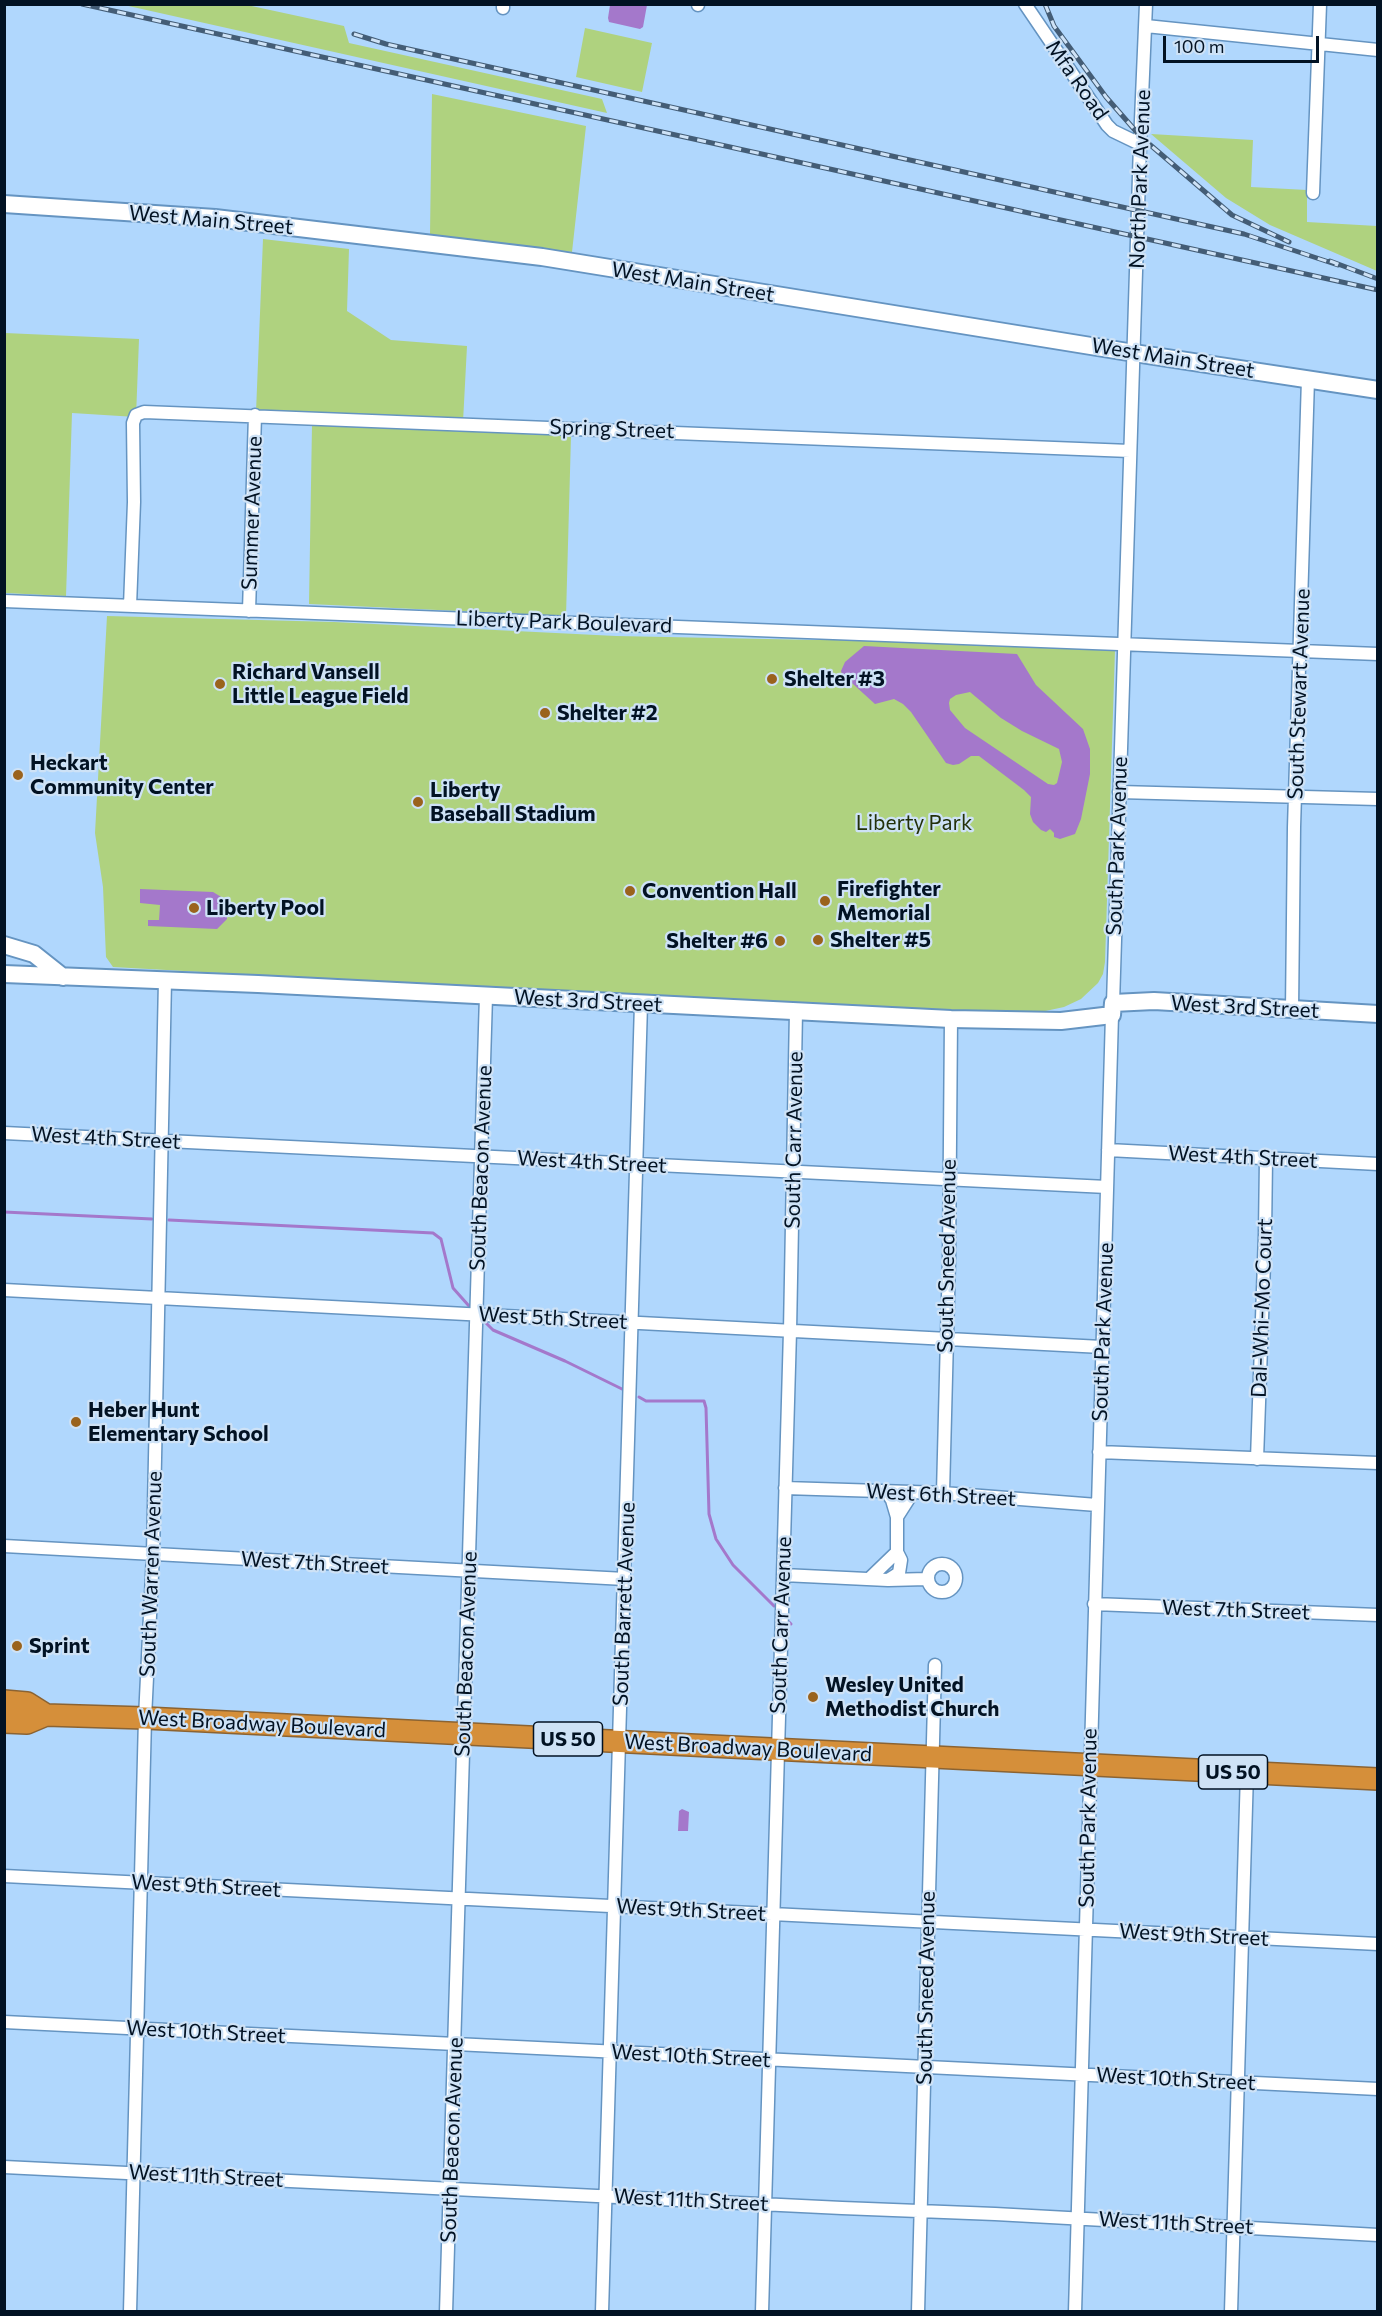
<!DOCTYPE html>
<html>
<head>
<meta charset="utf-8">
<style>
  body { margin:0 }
  #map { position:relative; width:1382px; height:2316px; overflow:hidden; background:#b0d7fd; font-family:Commissioner,sans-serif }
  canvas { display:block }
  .frame { position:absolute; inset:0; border:6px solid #021223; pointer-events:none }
  .scale { position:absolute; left:1163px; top:36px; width:156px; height:27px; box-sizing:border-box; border:3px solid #021223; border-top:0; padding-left:8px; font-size:18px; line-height:21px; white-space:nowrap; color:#021223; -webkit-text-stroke:4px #cee2f6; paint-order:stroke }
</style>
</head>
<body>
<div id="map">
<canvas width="1382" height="2316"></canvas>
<div class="frame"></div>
<div class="scale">100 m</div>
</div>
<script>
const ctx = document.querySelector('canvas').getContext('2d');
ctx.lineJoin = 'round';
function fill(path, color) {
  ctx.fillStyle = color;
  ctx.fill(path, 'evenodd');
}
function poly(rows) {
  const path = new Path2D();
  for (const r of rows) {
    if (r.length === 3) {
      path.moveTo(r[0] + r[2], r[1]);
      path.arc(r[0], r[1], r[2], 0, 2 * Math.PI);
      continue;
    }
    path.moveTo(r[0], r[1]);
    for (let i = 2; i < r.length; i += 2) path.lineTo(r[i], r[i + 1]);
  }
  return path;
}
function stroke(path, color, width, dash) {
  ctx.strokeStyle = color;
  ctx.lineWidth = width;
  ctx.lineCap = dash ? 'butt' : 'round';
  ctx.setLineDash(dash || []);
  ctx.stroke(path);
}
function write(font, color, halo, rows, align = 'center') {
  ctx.font = font + ' Commissioner,sans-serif';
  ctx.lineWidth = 4.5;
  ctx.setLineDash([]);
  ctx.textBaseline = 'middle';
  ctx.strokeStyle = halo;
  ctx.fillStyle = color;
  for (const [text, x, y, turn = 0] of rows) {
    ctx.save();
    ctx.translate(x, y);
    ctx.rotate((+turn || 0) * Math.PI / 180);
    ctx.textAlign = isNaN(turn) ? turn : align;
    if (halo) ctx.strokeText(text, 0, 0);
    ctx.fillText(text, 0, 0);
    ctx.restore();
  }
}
const green = poly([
  [124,5,247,5,344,26,349,43,602,99,607,113],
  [585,28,652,43,642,92,576,77],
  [432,94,586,126,572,252,430,234],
  [1151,134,1253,140,1251,187,1307,190,1307,222,1377,226,1377,271,1270,225,1226,198],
  [263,239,349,249,347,311,391,340,467,346,463,422,256,412],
  [5,333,139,339,136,417,72,413,66,596,5,593],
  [312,425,571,436,566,616,309,604],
  [107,616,334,622,616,636,817,640,846,636,1115,650,1105,962,1103,974,1098,983,1081,999,1064,1007,1036,1013,1008,1013,577,993,113,967,106,957,103,887,95,833]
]);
const water = poly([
  [610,5,647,5,643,27,640,29,609,22,608,18],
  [864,646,1017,654,1036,685,1083,729,1090,749,1090,774,1081,819,1075,834,1060,839,1054,837,1054,833,1050,829,1046,832,1041,830,1033,822,1030,814,1031,797,1024,790,979,756,971,756,959,764,953,765,946,763,911,712,903,704,894,699,875,704,842,674,841,671,845,662],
  [970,692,1001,718,1022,731,1059,749,1062,762,1057,783,1054,785,1048,784,965,728,950,710,949,703,950,699,956,695],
  [140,889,213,892,223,898,227,906,227,919,217,929,148,926,148,920,159,920,160,905,140,903],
  [682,1809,689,1812,688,1831,678,1831,679,1811]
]);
const stream = poly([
  [4,1212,152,1219],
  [169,1220,433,1233,441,1239,453,1288,469,1306],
  [485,1322,493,1330,565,1361,622,1389],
  [639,1397,646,1401,704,1401,706,1408,709,1514,716,1539,733,1565,774,1606],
  [789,1622,791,1624]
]);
const street = poly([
  [1025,4,1107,125,1113,131,1140,144],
  [698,5,698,4],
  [503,8,503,4],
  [1146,26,1378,50],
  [1313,193,1320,4],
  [4,601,1378,654],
  [130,606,134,502,133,423,136,415,144,412,1130,451],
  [249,611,255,415],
  [1119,792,1378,799],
  [1113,1003,1140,144,1146,4],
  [1292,1010,1294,827,1308,379],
  [4,1133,1107,1187],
  [1108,1150,1378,1164],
  [4,1290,1102,1347],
  [1099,1452,1378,1463],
  [1257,1459,1265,1234,1266,1158],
  [785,1488,943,1493,1097,1505],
  [886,1491,892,1500,897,1517,897,1552,901,1560,899,1573,888,1580],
  [943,1493,949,1259,951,1019],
  [897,1517,913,1492],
  [4,1546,625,1579],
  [942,1578,14],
  [783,1575,888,1580,927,1579],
  [869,1579,897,1552],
  [1094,1604,1378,1615],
  [4,1876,1378,1944],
  [4,2022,1378,2089],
  [4,2167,842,2208,995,2214,1378,2235],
  [130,2312,145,1718,153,1554,165,980],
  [446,2312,486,996],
  [602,2312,641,1004],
  [762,2312,790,1331,796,1011],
  [918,2312,935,1665],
  [1075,2312,1112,1015],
  [1231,2312,1247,1772]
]);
const secondary = poly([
  [4,204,215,218,542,257,1134,353,1378,390],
  [4,945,34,954,63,977],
  [4,974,258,984,951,1019,1061,1021,1112,1015,1113,1003,1154,1001,1378,1014]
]);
const highway = poly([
  [4,1701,27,1703,46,1715],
  [4,1722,27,1723,46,1715,145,1718,1378,1779]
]);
const rail = poly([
  [82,4,1378,290],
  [1045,4,1054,26,1106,97,1141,137,1232,215,1289,242],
  [354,34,386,44,1244,234,1338,265],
  [1330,261,1378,279]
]);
const markers = [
  [772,679,6,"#9a631d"],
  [220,684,6,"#9a631d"],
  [545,713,6,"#9a631d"],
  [18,775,6,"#9a631d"],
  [418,802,6,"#9a631d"],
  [630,891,6,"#9a631d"],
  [825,901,6,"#9a631d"],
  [194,908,6,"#9a631d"],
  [818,940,6,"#9a631d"],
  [780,941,6,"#9a631d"],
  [76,1422,6,"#9a631d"],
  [17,1646,6,"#9a631d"],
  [813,1697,6,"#9a631d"]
];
const shields = [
  [568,1739,69],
  [1233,1772,69]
];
const shieldNames = [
  ["US 50",568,1739],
  ["US 50",1233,1772]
];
const streetNames = [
  ["Mfa Road",1077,80,55],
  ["North Park Avenue",1140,179,-88],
  ["West Main Street",211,220,5],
  ["West Main Street",693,282,9],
  ["West Main Street",1173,358,9],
  ["Spring Street",612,429,2],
  ["Summer Avenue",252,513,-88],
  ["Liberty Park Boulevard",564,622,2],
  ["South Stewart Avenue",1299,694,-88],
  ["South Park Avenue",1117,846,-88],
  ["West 3rd Street",588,1001,3],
  ["West 3rd Street",1245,1007,3],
  ["West 4th Street",106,1138,3],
  ["South Carr Avenue",794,1140,-89],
  ["West 4th Street",1243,1157,3],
  ["West 4th Street",592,1162,3],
  ["South Beacon Avenue",481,1168,-88],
  ["South Sneed Avenue",947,1256,-89],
  ["Dal-Whi-Mo Court",1262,1308,-88],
  ["West 5th Street",553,1318,3],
  ["South Park Avenue",1103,1332,-88],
  ["West 6th Street",941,1495,3],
  ["West 7th Street",315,1563,3],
  ["South Warren Avenue",151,1574,-88],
  ["South Barrett Avenue",624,1604,-88],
  ["West 7th Street",1236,1610,2],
  ["South Carr Avenue",781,1625,-88],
  ["South Beacon Avenue",466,1654,-88],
  ["West Broadway Boulevard",262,1724,3],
  ["West Broadway Boulevard",748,1748,3],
  ["South Park Avenue",1088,1818,-89],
  ["West 9th Street",206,1886,3],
  ["West 9th Street",691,1910,3],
  ["West 9th Street",1194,1935,3],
  ["South Sneed Avenue",926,1988,-89],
  ["West 10th Street",206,2032,3],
  ["West 10th Street",691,2056,3],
  ["West 10th Street",1176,2079,3],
  ["South Beacon Avenue",452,2140,-88],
  ["West 11th Street",206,2176,3],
  ["West 11th Street",691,2200,3],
  ["West 11th Street",1176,2223,3]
];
const poiNames = [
  ["Richard Vansell",232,672],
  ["Little League Field",232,696],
  ["Shelter #3",784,679],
  ["Shelter #2",557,713],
  ["Heckart",30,763],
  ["Community Center",30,787],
  ["Liberty",430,790],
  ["Baseball Stadium",430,814],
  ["Firefighter",837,889],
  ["Memorial",837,913],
  ["Convention Hall",642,891],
  ["Liberty Pool",206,908],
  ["Shelter #5",830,940],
  ["Shelter #6",768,941,"right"],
  ["Heber Hunt",88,1410],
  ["Elementary School",88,1434],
  ["Sprint",29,1646],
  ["Wesley United",825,1685],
  ["Methodist Church",825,1709]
];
const parkNames = [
  ["Liberty Park",914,823]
];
fill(green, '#afd27f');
fill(water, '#a478cb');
stroke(stream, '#a478cb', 3);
stroke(street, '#6594c1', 15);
stroke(secondary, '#6594c1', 20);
stroke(highway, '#8b6332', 24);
stroke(street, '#fff', 12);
stroke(secondary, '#fff', 16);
stroke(highway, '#d58f3a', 21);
stroke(rail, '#445d76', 5);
stroke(rail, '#cee2f6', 3, [9]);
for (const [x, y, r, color] of markers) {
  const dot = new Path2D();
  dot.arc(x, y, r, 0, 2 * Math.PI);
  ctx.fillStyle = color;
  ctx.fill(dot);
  stroke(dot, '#cee2f6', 2);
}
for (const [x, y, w] of shields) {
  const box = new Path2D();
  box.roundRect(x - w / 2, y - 17, w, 34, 4.5);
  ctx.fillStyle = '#cee2f6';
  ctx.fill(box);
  stroke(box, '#021223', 1.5);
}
write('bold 20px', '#021223', null, shieldNames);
write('21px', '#021223', '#cee2f6', streetNames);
write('bold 21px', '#021223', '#cee2f6', poiNames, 'left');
write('21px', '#223009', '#cee2f6', parkNames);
</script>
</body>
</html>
